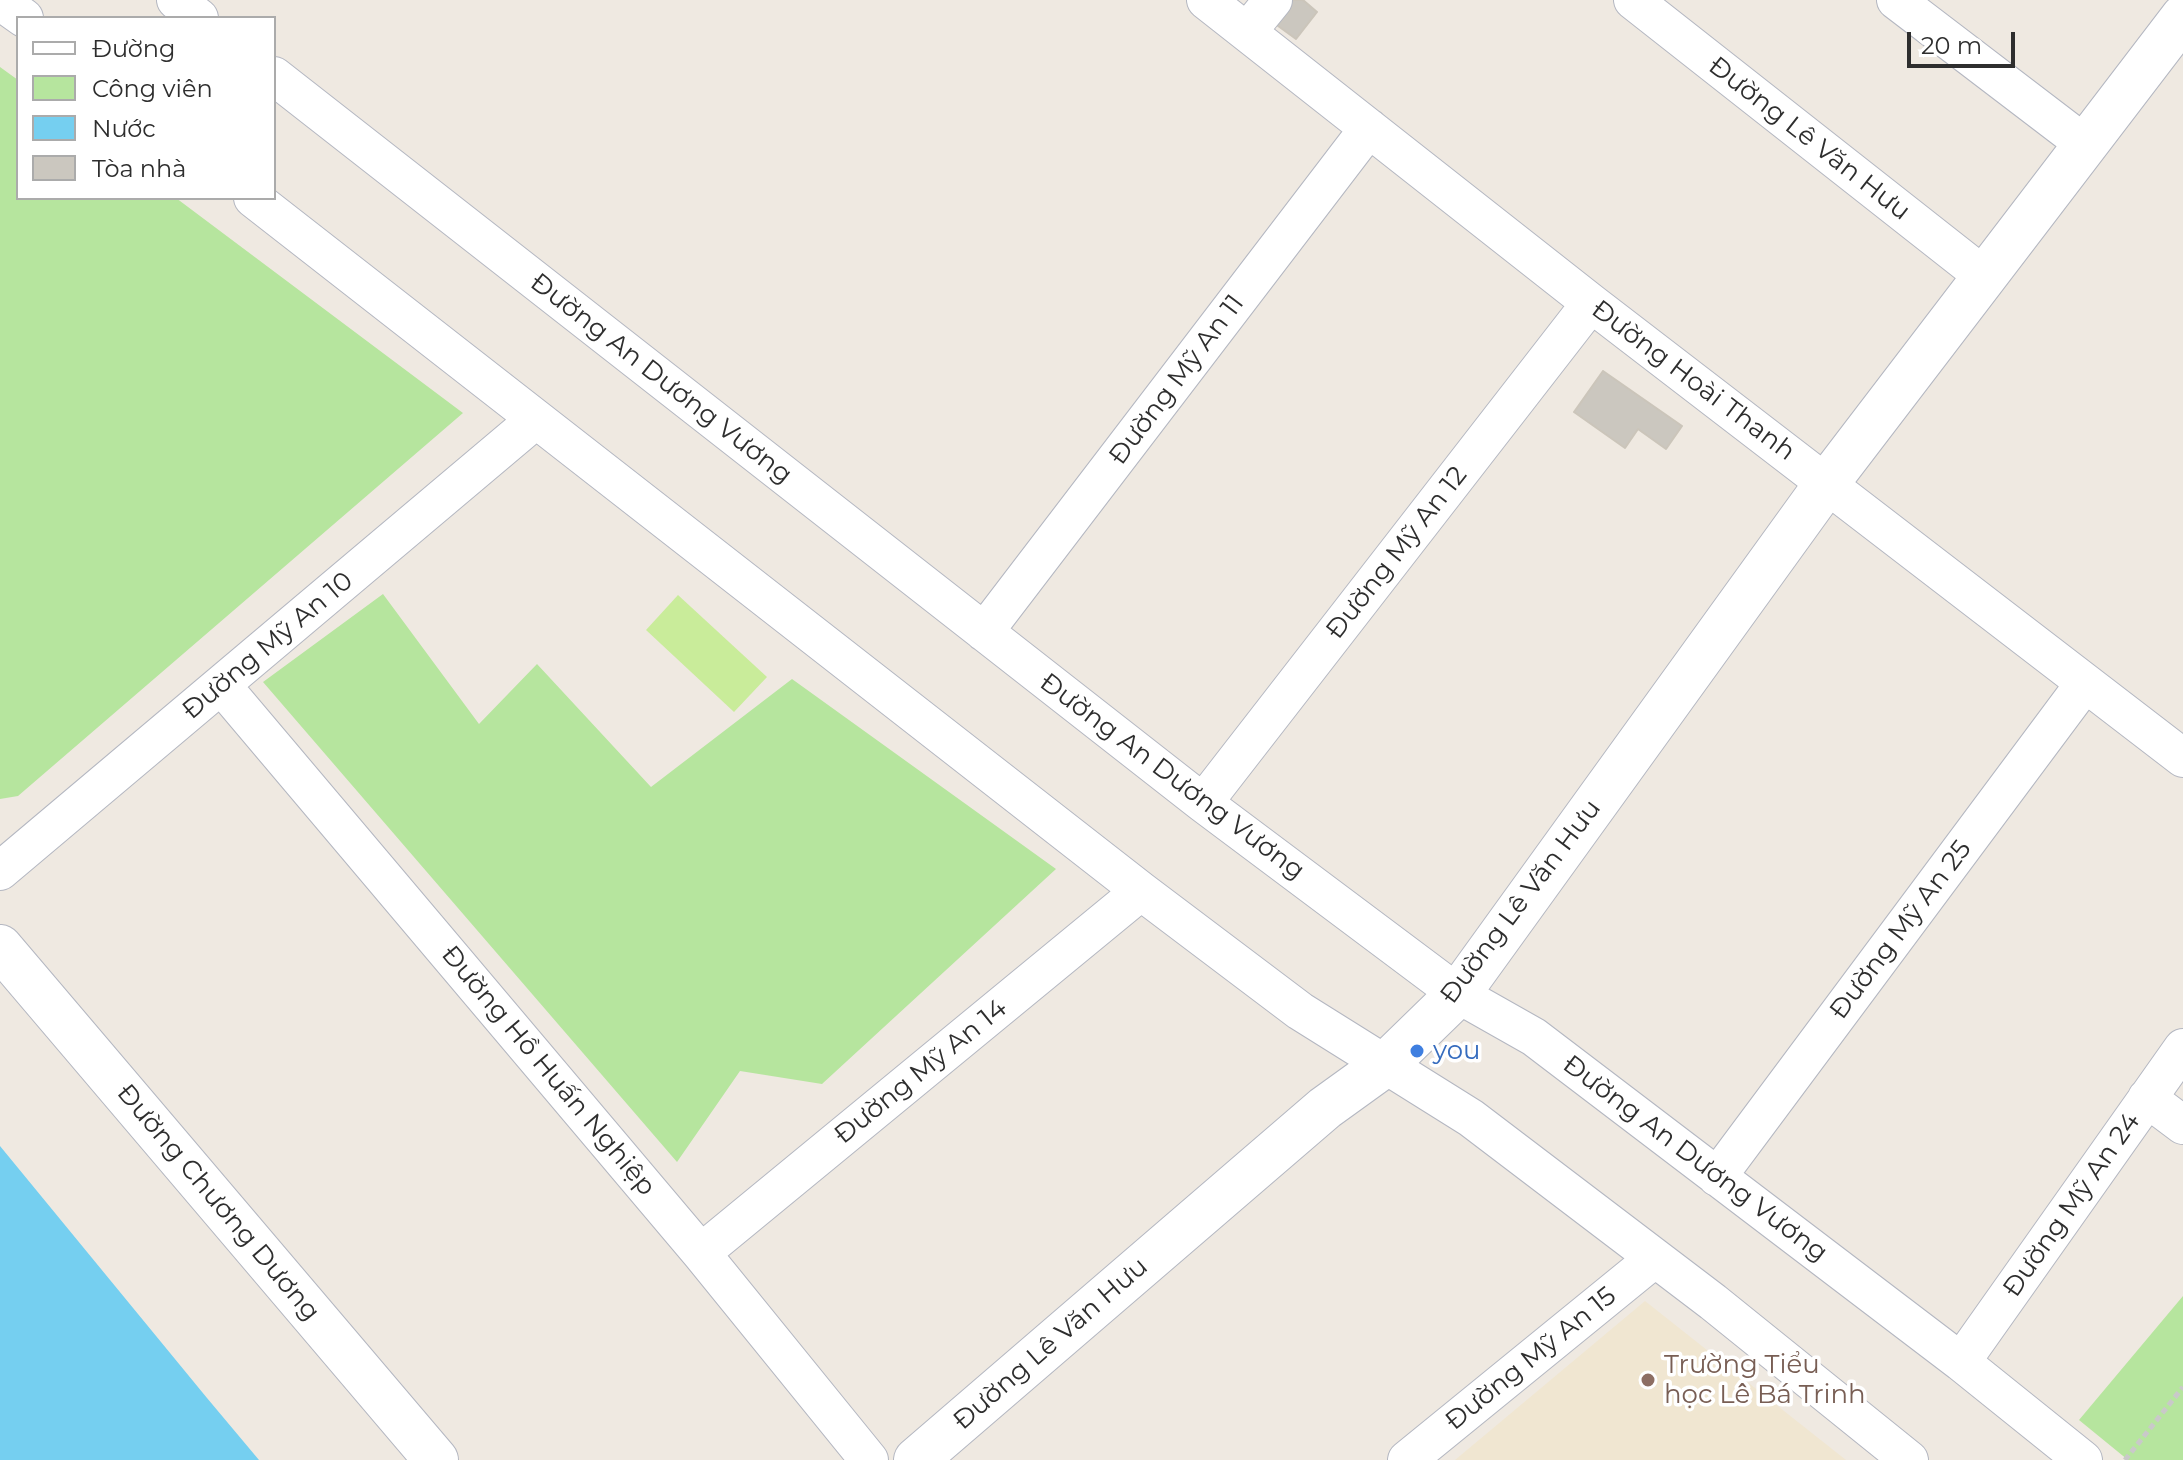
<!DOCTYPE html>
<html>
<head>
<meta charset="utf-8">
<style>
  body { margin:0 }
  #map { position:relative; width:2183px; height:1460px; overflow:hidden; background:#efe9e1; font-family:Montserrat,sans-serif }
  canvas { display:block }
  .legend { position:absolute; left:16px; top:16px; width:260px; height:184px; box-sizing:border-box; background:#fff; border:2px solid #ababab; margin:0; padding:10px 14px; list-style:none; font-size:24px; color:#2e2e2e }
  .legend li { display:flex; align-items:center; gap:16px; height:40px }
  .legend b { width:40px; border:2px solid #ababab }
  .scale { position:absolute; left:1907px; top:32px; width:108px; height:36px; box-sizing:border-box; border:4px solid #2e2e2e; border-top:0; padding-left:10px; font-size:24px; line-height:28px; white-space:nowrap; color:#2e2e2e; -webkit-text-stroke:6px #fff; paint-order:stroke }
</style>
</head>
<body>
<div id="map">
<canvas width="2183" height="1460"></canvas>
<ul class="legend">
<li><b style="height:10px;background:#fff"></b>Đường</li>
<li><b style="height:22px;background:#b6e59e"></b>Công viên</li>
<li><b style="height:22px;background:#75cff0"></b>Nước</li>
<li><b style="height:22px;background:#cbc7bf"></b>Tòa nhà</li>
</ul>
<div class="scale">20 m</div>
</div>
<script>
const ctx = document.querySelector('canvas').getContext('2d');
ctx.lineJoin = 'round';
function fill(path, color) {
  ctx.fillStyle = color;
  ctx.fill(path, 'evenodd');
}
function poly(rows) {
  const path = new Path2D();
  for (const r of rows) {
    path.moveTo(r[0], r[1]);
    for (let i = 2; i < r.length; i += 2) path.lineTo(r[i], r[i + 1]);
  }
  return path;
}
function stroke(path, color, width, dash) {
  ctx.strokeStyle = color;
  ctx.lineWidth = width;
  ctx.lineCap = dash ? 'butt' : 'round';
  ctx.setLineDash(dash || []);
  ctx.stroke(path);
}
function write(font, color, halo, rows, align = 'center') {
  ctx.font = font + ' Montserrat,sans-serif';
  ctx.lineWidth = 7;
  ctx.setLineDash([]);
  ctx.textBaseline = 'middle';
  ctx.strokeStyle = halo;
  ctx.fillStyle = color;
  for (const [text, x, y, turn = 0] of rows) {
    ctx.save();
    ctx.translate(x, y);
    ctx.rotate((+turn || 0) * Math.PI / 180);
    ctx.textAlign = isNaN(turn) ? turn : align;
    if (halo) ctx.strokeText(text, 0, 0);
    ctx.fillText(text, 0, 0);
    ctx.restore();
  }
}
const education = poly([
  [1645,1301,1846,1460,1455,1460]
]);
const green = poly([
  [0,67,18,80,18,198,176,198,463,413,18,796,0,799],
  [383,594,479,724,537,664,651,787,792,679,1056,869,822,1084,740,1071,677,1162,263,682],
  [2183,1296,2183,1460,2128,1460,2079,1420]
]);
const pitch = poly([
  [678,595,767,677,734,712,646,630]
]);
const water = poly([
  [0,1146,207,1398,259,1460,0,1460]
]);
const building = poly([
  [1293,0,1303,0,1317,12,1296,39,1274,23,1293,0],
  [1603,371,1682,426,1666,449,1638,429,1625,448,1574,412,1603,371]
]);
const path = poly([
  [2125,1460,2183,1387]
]);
const minor = poly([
  [176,0,199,18],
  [1206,0,1591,303,2183,758],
  [1633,0,1985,277],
  [1896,0,2086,145],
  [0,1,24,18],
  [1247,32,1273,0],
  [274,76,1203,803,1458,994,1534,1037,1961,1362,2083,1460],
  [253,198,1141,891,1300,1011,1471,1118,1713,1302,1909,1460],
  [984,632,1369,128],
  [222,686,701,1253,869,1460],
  [1203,803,1591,303],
  [0,871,535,420],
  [2147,1098,2183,1125],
  [1717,1177,2085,683],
  [701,1253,1141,891],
  [1961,1362,2183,1048],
  [1407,1460,1655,1258]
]);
const tertiary = poly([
  [916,1460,1325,1108,1386,1064,1458,994,1827,483,2183,17]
]);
const secondary = poly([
  [0,947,436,1460]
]);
const markers = [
  [1417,1051,8,"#3f7fe0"],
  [1648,1380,8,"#8d6e63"]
];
const streetNames = [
  ["Đường Lê Văn Hưu",1809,139,38],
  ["Đường An Dương Vương",661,379,38],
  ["Đường Mỹ An 11",1177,380,-53],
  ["Đường Hoài Thanh",1693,381,37],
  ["Đường Mỹ An 12",1397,553,-52],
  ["Đường Mỹ An 10",268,646,-40],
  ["Đường An Dương Vương",1172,777,37],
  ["Đường Lê Văn Hưu",1521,902,-53],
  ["Đường Mỹ An 25",1901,930,-53],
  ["Đường Hồ Huấn Nghiệp",548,1071,50],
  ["Đường Mỹ An 14",921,1072,-39],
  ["Đường An Dương Vương",1695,1159,37],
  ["Đường Chương Dương",218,1203,50],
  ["Đường Mỹ An 24",2072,1205,-55],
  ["Đường Lê Văn Hưu",1051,1344,-41],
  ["Đường Mỹ An 15",1531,1359,-39]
];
const shopNames = [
  ["you",1433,1051]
];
const educationNames = [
  ["Trường Tiểu",1664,1365],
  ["học Lê Bá Trinh",1664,1395]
];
fill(education, '#f0e6d1');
fill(green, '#b6e59e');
fill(pitch, '#c9ec9a');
fill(water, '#75cff0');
fill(building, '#cbc7bf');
stroke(building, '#cbc5ba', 2);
stroke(minor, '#b4b7c1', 40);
stroke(tertiary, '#b4b7c1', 46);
stroke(secondary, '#b4b7c1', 46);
stroke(path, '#c9c9c9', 5, [6, 4]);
stroke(minor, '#fff', 38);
stroke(tertiary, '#fff', 44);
stroke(secondary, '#fff', 44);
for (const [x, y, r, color] of markers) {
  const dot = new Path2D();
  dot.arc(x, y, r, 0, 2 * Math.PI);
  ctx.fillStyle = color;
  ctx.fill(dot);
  stroke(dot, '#fff', 3);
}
write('26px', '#2e2e2e', '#fff', streetNames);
write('26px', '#366cbe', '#fff', shopNames, 'left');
write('26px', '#785e54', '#fff', educationNames, 'left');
</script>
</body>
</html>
